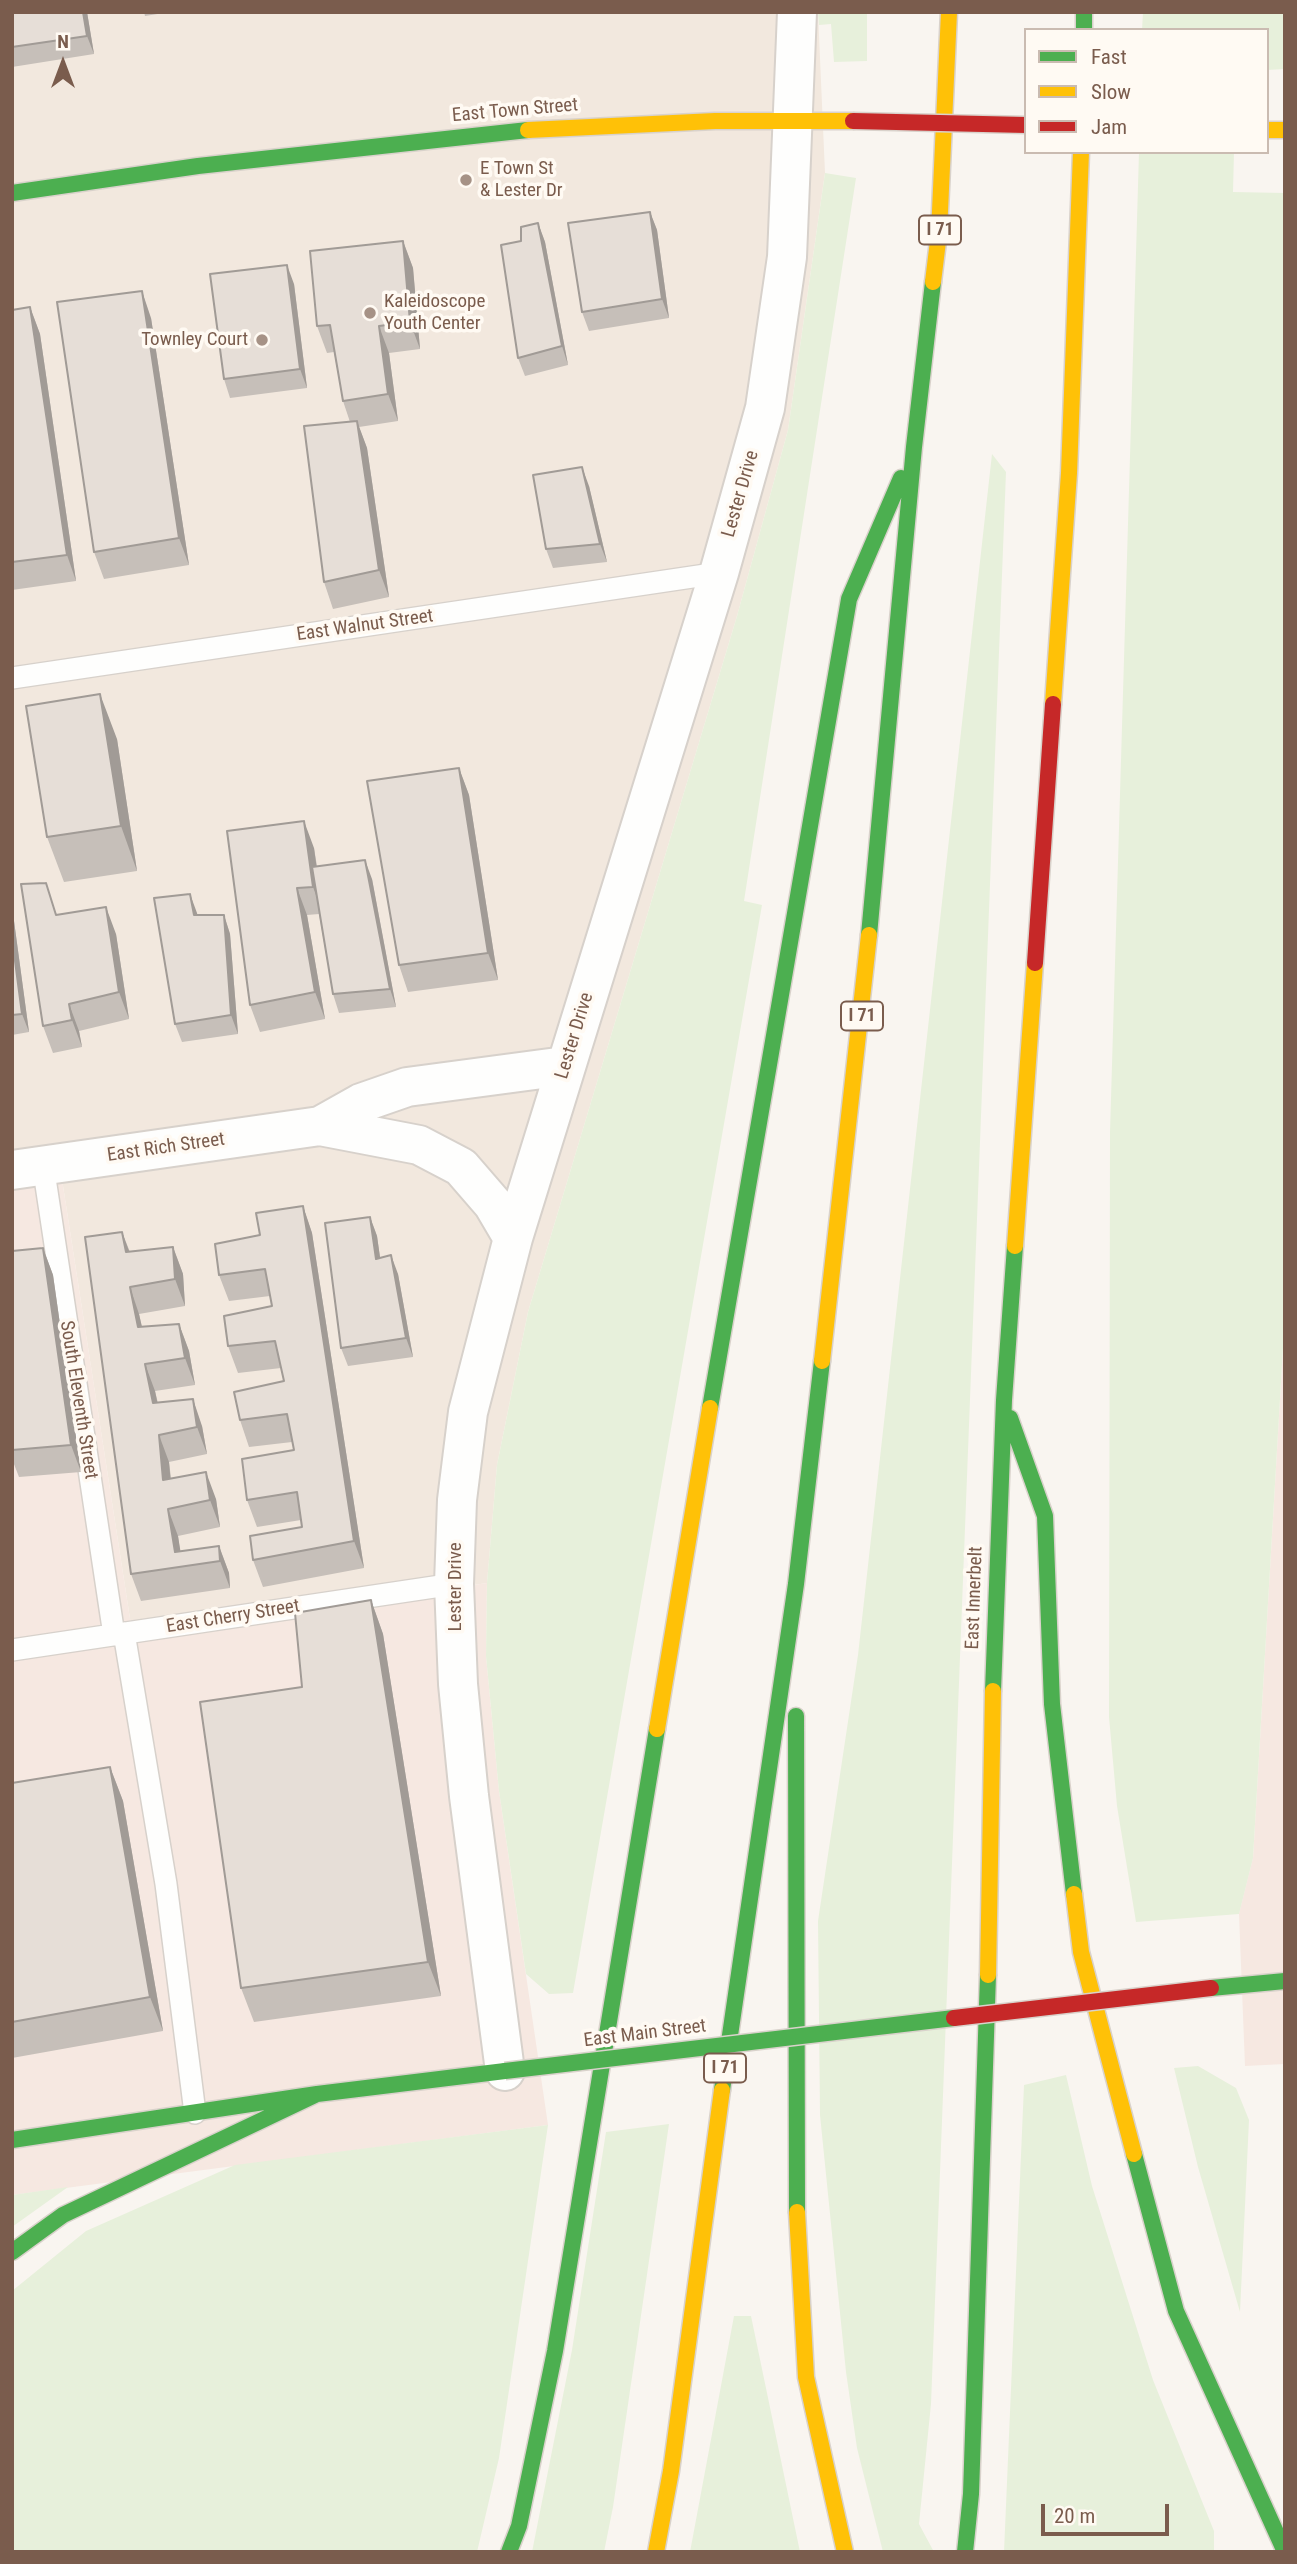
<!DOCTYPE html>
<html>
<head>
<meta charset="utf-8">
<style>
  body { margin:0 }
  #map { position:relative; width:1297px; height:2564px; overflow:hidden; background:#f9f5f0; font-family:"Roboto Condensed",sans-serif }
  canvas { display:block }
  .frame { position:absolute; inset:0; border:14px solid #7a5c4d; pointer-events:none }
  .legend { position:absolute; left:1024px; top:28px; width:245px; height:126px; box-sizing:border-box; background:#fffaf3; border:2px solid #cabbb1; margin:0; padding:9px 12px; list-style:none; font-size:21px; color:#7a5c4d }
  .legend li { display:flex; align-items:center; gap:14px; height:35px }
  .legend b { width:35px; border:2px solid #cabbb1 }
  .north { position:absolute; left:28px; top:28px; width:70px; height:70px; -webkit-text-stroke:5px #fffaf3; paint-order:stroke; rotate:0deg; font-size:19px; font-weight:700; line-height:28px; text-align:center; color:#7a5c4d }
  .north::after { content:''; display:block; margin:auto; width:24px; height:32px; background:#7a5c4d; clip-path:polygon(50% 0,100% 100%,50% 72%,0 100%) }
  .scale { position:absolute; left:1041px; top:2504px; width:128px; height:32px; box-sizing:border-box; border:4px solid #7a5c4d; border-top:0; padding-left:9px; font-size:21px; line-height:24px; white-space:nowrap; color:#7a5c4d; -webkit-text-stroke:5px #fffaf3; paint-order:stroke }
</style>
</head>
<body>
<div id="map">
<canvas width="1297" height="2564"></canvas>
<div class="frame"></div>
<ul class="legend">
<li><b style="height:9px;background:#4caf50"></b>Fast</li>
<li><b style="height:9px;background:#ffc107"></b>Slow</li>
<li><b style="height:9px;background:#c62828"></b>Jam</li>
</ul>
<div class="north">N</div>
<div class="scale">20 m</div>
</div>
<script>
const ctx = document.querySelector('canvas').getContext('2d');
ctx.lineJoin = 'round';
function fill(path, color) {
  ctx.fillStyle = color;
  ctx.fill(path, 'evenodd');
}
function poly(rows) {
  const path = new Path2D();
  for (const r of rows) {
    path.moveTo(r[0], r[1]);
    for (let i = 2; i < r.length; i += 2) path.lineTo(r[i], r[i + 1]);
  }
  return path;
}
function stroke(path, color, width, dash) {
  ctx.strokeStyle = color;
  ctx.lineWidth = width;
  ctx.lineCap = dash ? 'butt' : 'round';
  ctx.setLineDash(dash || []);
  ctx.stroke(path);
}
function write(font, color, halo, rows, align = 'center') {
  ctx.font = font + ' "Roboto Condensed",sans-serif';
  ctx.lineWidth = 7;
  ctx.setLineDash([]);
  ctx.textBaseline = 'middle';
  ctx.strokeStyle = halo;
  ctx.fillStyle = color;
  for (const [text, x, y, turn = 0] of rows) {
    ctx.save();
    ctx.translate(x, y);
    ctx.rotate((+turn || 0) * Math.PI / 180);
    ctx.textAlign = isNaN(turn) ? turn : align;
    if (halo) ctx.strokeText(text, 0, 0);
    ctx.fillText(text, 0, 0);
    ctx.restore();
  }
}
const residential = poly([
  [12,12,818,12,825,173,788,430,737,616,528,1312,497,1465,487,1583,133,1638,59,1160,12,1165]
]);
const commercial = poly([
  [59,1160,133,1638,487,1583,486,1656,499,1791,548,2125,12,2195,12,1165],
  [1285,1314,1285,2064,1245,2066,1239,1914,1253,1858]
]);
const green = poly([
  [818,12,867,12,867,61,834,62,831,24,819,25],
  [1143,12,1285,12,1285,69,1267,70,1267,30,1142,30],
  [1139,152,1234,152,1233,192,1285,193,1285,1314,1253,1858,1239,1914,1136,1922,1117,1806,1109,1717,1110,1132],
  [825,173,856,178,744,901,762,905,573,1993,549,1994,526,1974,499,1791,486,1656,487,1583,497,1465,528,1312,737,616,788,430],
  [992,454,1006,472,931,2404,919,2524,934,2552,883,2552,857,2448,846,2372,820,2115,818,1921,858,1655],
  [1198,2066,1236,2088,1249,2120,1240,2312,1198,2167,1174,2068],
  [1066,2075,1092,2186,1153,2380,1214,2531,1214,2552,1004,2552,1024,2085],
  [669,2124,613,2507,604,2552,532,2552,572,2350,606,2132],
  [548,2125,499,2458,477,2552,12,2552,12,2291,86,2231,235,2165],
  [68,2187,12,2227,12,2195],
  [734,2316,751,2316,800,2552,690,2552]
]);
const lane = poly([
  [12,678,719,573],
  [43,1165,114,1635],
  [124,1633,166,1884,195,2113],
  [12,1650,454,1584]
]);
const street = poly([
  [320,1126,361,1103,407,1087,565,1066],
  [12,1170,320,1126,419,1145,461,1167,493,1204,513,1238],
  [505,2071,469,1796,458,1684,454,1584,457,1500,468,1412,513,1238,719,573,765,408,787,257,797,12]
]);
const fast = poly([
  [1084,12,1084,30],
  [12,193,198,166,528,130],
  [869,935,914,447,933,282],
  [710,1408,849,599,901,478],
  [1010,1418,1045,1516,1052,1704,1074,1894],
  [993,1691,1004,1400,1015,1246],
  [796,1716,797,2212],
  [1211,1988,1285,1981],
  [722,2090,796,1584,822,1361],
  [12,2140,317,2094,505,2071],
  [1134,2154,1176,2311,1285,2552],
  [12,2252,63,2215,317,2094],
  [509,2552,519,2526,555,2351,657,1729],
  [965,2552,971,2494,988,1975]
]);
const slow = poly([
  [528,130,715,121,853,121],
  [1267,130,1285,130],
  [933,282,939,233,949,12],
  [1053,704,1069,473,1081,152],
  [1015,1246,1035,963],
  [822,1361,869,935],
  [657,1729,710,1408],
  [1074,1894,1081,1952,1134,2154],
  [988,1975,993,1691],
  [797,2212,806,2377,845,2552],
  [656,2552,671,2471,722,2090]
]);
const jam = poly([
  [1035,963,1053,704]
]);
const fastBridge = poly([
  [505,2071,954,2018]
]);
const jamBridge = poly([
  [853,121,1026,125],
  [954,2018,1211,1988]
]);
const wall = poly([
  [12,12,87,12,94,54,12,67],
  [144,12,170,12,145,16],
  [650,212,657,230,669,318,589,331,582,312],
  [538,223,545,242,568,365,525,376,518,358,521,241],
  [403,241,413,268,420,349,389,353,398,421,359,427,367,448,389,597,333,609,324,582,350,422,343,401,334,352,327,353,317,326],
  [294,284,307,388,230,398,224,379],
  [30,307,40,334,76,581,12,590,12,310],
  [151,318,189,565,104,579,94,552],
  [589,486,607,562,553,568,546,549],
  [117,739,137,871,64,882,47,837],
  [459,768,469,795,498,980,408,992,399,965],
  [314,848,317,866,372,879,396,1007,339,1013,333,994,319,914,307,915,325,1019,260,1032,250,1005],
  [12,915,14,921,29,1032,12,1035],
  [57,915,116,934,129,1019,79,1031,82,1047,53,1053,43,1026],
  [197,915,224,915,230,934,238,1034,182,1042,175,1024],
  [303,1206,312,1233,364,1568,263,1587,253,1560,302,1527,301,1520,257,1527,247,1500,294,1450,292,1442,249,1447,240,1420,284,1381,281,1368,238,1373,228,1346,272,1306,270,1296,229,1301,219,1275,260,1235],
  [370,1217,377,1236,380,1258,398,1274,413,1357,348,1366,341,1348],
  [122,1232,130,1252,173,1247,183,1274,185,1306,139,1314,142,1327,179,1324,189,1351,195,1385,155,1391,158,1403,202,1426,207,1454,169,1462,171,1478,216,1499,220,1527,178,1536,180,1551,219,1546,229,1573,230,1588,141,1601,131,1574],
  [43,1248,53,1275,81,1472,19,1477,12,1459,12,1251],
  [371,1600,383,1634,441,1996,254,2022,241,1988,302,1687],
  [110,1767,123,1801,163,2031,12,2058,12,1783]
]);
const shadedWall = poly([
  [83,12,87,12,94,54,87,36],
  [650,212,657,230,669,318,662,299],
  [538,223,545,242,568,365,562,346],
  [403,241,413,268,420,349,410,322],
  [287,265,294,284,307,388,300,369],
  [142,291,151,318,189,565,179,538],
  [30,307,40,334,76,581,67,555],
  [379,326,389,353,398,421,388,394],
  [357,421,367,448,389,597,379,570],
  [582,467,589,486,607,562,600,544],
  [100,694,117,739,137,871,121,826],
  [459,768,469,795,498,980,488,953],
  [304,821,314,848,323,914,313,887],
  [365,860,372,879,396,1007,390,989],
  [297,888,307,915,325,1019,315,992],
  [190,894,197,913,201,934,194,915],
  [106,907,116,934,129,1019,119,992],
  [12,915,14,921,29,1032,22,1014,12,938],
  [224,915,230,934,238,1034,231,1015],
  [69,1004,79,1031,82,1047,72,1020],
  [303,1206,312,1233,364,1568,354,1541],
  [370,1217,377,1236,383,1278,376,1259],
  [122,1232,132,1259,126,1252],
  [173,1247,183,1274,185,1306,175,1279],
  [43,1248,53,1275,81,1472,71,1445],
  [391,1255,398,1274,413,1357,406,1338],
  [130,1287,139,1314,148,1354,138,1327],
  [179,1324,189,1351,195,1385,185,1358],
  [145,1364,155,1391,163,1430,153,1403],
  [193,1399,202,1426,207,1454,197,1427],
  [159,1435,169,1462,173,1507,163,1480],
  [206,1472,216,1499,220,1527,210,1500],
  [168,1509,178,1536,183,1567,175,1552],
  [219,1546,229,1573,230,1588,220,1561],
  [371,1600,383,1634,441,1996,428,1962],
  [110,1767,123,1801,163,2031,150,1997]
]);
const building = poly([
  [12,12,83,12,87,36,12,47,12,12],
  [650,212,662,299,582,312,568,223,650,212],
  [538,223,562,346,518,358,501,245,521,241,521,227,538,223],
  [403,241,410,322,379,326,388,394,343,401,330,325,317,326,310,251,403,241],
  [287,265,300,369,224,379,210,274,287,265],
  [142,291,179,538,94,552,57,302,142,291],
  [30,307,67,555,12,562,12,310,30,307],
  [357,421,379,570,324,582,304,426,357,421],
  [582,467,600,544,546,549,533,475,582,467],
  [100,694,121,826,47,837,26,706,100,694],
  [459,768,488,953,399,965,367,781,459,768],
  [304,821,313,887,297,888,315,992,250,1005,227,831,304,821],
  [365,860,390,989,333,994,312,867,365,860],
  [46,883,56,915,106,907,119,992,69,1004,72,1020,43,1026,21,884,46,883],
  [190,894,194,915,224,915,231,1015,175,1024,154,898,190,894],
  [12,938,22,1014,12,1015,12,938],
  [303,1206,354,1541,253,1560,250,1536,302,1527,297,1492,247,1500,242,1459,294,1450,287,1414,240,1420,234,1392,284,1381,275,1341,228,1346,224,1316,272,1306,265,1269,219,1275,215,1244,260,1235,256,1213,303,1206],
  [370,1217,376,1259,391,1255,406,1338,341,1348,325,1223,370,1217],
  [122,1232,126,1252,173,1247,175,1279,130,1287,138,1327,179,1324,185,1358,145,1364,153,1403,193,1399,197,1427,159,1435,163,1480,206,1472,210,1500,168,1509,175,1552,219,1546,220,1561,131,1574,85,1237,122,1232],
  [43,1248,71,1445,12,1450,12,1251,43,1248],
  [371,1600,428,1962,241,1988,200,1702,302,1687,295,1613,371,1600],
  [110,1767,150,1997,12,2022,12,1783,110,1767]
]);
const markers = [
  [466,180,7,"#a69286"],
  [370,313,7,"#a69286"],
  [262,340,7,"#a69286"]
];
const shields = [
  [940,230,42],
  [862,1016,42],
  [725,2068,42]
];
const shieldNames = [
  ["I 71",940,230],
  ["I 71",862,1016],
  ["I 71",725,2068]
];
const streetNames = [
  ["East Town Street",515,111,-5],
  ["Lester Drive",741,494,-74],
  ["East Walnut Street",365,626,-8],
  ["Lester Drive",575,1036,-73],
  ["East Rich Street",166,1148,-8],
  ["South Eleventh Street",78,1400,81],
  ["Lester Drive",456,1587,-90],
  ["East Innerbelt",975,1598,-88],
  ["East Cherry Street",233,1617,-9],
  ["East Main Street",645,2034,-7]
];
const poiNames = [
  ["E Town St",480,169],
  ["& Lester Dr",480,191],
  ["Kaleidoscope",384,302],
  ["Youth Center",384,324],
  ["Townley Court",248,340,"right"]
];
fill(residential, '#f2e8de');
fill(commercial, '#f6e8e1');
fill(green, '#e7f0db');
stroke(lane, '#d7d1cb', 24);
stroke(street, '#d7d1cb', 42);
stroke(fast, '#d9d2cb', 19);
stroke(slow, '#d9d2cb', 19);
stroke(jam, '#d9d2cb', 19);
stroke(lane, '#fefefd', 21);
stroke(street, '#fefefd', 38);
stroke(fast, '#4caf50', 16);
stroke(slow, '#ffc107', 16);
stroke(jam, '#c62828', 16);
stroke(fastBridge, '#d9d2cb', 19, []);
stroke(jamBridge, '#d9d2cb', 19, []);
stroke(fastBridge, '#4caf50', 16);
stroke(jamBridge, '#c62828', 16);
fill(wall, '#c6bfb9');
fill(shadedWall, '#a19b96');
fill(building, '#e6ded7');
stroke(building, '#a19b96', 2);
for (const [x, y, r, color] of markers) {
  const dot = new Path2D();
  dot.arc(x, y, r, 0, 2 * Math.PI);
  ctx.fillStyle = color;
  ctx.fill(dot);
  stroke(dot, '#fffaf3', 2.5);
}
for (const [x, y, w] of shields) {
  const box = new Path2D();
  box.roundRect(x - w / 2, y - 14.5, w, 29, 5);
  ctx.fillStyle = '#fffaf3';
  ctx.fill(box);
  stroke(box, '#7a5c4d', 2);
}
write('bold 18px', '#7a5c4d', null, shieldNames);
write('19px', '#7a5c4d', '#fffaf3', streetNames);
write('19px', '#7a5c4d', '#fffaf3', poiNames, 'left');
</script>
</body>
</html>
